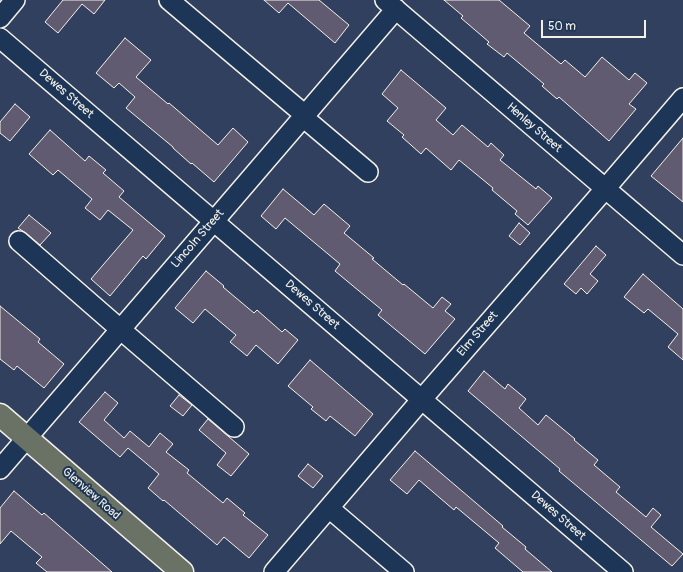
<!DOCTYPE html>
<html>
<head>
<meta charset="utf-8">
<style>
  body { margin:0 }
  #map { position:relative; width:683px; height:572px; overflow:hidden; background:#31405e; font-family:Pangolin,sans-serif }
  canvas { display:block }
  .scale { position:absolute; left:541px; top:20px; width:105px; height:18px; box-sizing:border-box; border:2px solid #f4f1e8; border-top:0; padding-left:5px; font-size:12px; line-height:14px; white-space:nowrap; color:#f4f1e8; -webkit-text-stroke:3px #1d3557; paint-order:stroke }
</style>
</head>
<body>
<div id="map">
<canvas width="683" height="572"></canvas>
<div class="scale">50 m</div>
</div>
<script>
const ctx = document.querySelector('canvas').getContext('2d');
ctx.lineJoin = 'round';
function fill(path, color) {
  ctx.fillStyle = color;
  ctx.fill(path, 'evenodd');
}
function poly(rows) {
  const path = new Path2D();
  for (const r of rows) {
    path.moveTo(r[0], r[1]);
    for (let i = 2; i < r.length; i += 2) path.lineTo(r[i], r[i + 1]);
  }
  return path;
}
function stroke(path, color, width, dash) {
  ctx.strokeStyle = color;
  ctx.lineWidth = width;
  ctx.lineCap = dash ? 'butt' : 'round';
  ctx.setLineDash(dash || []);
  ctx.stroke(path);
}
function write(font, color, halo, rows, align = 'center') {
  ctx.font = font + ' Pangolin,sans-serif';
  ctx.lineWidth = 4;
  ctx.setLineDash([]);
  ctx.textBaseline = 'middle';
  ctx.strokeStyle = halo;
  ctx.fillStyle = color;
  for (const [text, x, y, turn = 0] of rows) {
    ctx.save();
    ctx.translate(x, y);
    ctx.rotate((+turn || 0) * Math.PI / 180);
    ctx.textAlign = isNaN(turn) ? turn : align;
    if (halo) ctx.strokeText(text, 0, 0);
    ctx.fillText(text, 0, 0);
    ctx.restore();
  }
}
const building = poly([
  [63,0,105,0,94,14,82,4,58,33,45,22,63,0],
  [264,0,319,0,349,25,335,43,288,3,279,13,264,0],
  [444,0,499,0,530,26,524,33,561,64,565,60,585,77,602,57,629,80,635,73,647,83,629,104,636,109,609,141,559,97,557,99,542,86,544,84,507,53,504,57,487,44,489,42,461,18,463,16,444,0],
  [125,38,151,60,136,77,168,104,169,103,218,145,233,128,248,142,214,182,192,163,191,164,173,148,173,147,126,108,135,97,119,83,114,88,96,73,125,38],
  [401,70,446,108,436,120,453,135,462,125,488,147,491,143,504,155,500,160,536,189,538,186,552,198,528,225,515,214,517,211,492,190,493,188,459,160,451,170,426,148,421,154,402,137,404,135,387,121,398,108,382,94,401,70],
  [15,104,30,117,10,141,0,133,0,122,15,104],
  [50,130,85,161,89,156,106,170,103,173,124,191,119,197,165,236,146,259,143,256,110,296,91,279,133,230,108,210,100,220,85,208,92,199,58,170,53,175,29,154,50,130],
  [683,138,683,202,651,176,683,138],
  [283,189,314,215,324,204,350,226,344,233,374,258,372,259,403,285,404,284,433,308,442,297,451,304,445,311,455,319,425,354,378,315,382,310,335,271,340,264,285,218,276,229,261,216,283,189],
  [29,215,51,233,40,245,26,233,18,228,29,215],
  [519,223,530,233,520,245,509,236,519,223],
  [596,246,606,255,590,274,598,281,587,294,581,288,576,294,564,284,596,246],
  [206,271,224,286,223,287,254,313,257,310,282,332,285,329,298,340,278,364,256,345,247,356,230,342,236,335,205,309,193,323,175,308,206,271],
  [643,274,683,309,683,360,668,347,678,334,648,309,644,313,624,297,643,274],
  [0,306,40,339,38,342,64,364,44,388,17,366,14,370,0,359,0,306],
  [310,360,373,414,355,436,330,416,326,421,311,409,313,407,288,386,310,360],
  [484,371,505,389,508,384,526,399,519,408,538,425,546,415,575,439,574,440,598,460,594,465,620,487,616,492,646,517,653,508,661,515,651,527,683,554,672,566,559,471,560,469,468,391,484,371],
  [105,392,118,403,104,420,124,438,130,431,149,447,160,433,173,444,166,452,189,470,187,473,223,503,227,498,245,513,243,515,268,535,249,558,224,537,217,545,164,500,163,501,148,488,159,474,128,448,120,457,79,422,105,392],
  [179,395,192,405,183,416,170,406,179,395],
  [208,419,249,454,231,476,217,465,226,453,199,430,208,419],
  [415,451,503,526,502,527,526,547,525,549,552,572,523,572,495,548,499,543,456,507,454,510,419,480,407,494,390,480,415,451],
  [308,464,323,476,313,488,298,476,308,464],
  [14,491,42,515,44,513,112,572,47,572,36,563,42,557,11,531,0,544,0,508,14,491]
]);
const minor = poly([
  [169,0,305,115],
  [385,0,683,255],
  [0,18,15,0],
  [0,38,623,572],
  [303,117,368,172],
  [19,241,120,329,234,427],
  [0,469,214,221,396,9],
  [329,508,404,572],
  [274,572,422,399,605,189,683,98]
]);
const major = poly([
  [0,415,182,572]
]);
const streetNames = [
  ["Dewes Street",66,94,41],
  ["Henley Street",534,128,41],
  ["Lincoln Street",198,239,-49],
  ["Dewes Street",312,305,41],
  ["Elm Street",478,334,-49],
  ["Glenview Road",91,494,41],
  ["Dewes Street",558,516,41]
];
fill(building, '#605b70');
stroke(building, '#f4f1e8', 1);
stroke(minor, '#f4f1e8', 22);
stroke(major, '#f4f1e8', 25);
stroke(minor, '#1d3557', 19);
stroke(major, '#6a7266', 22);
write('12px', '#f4f1e8', '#1d3557', streetNames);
</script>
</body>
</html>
